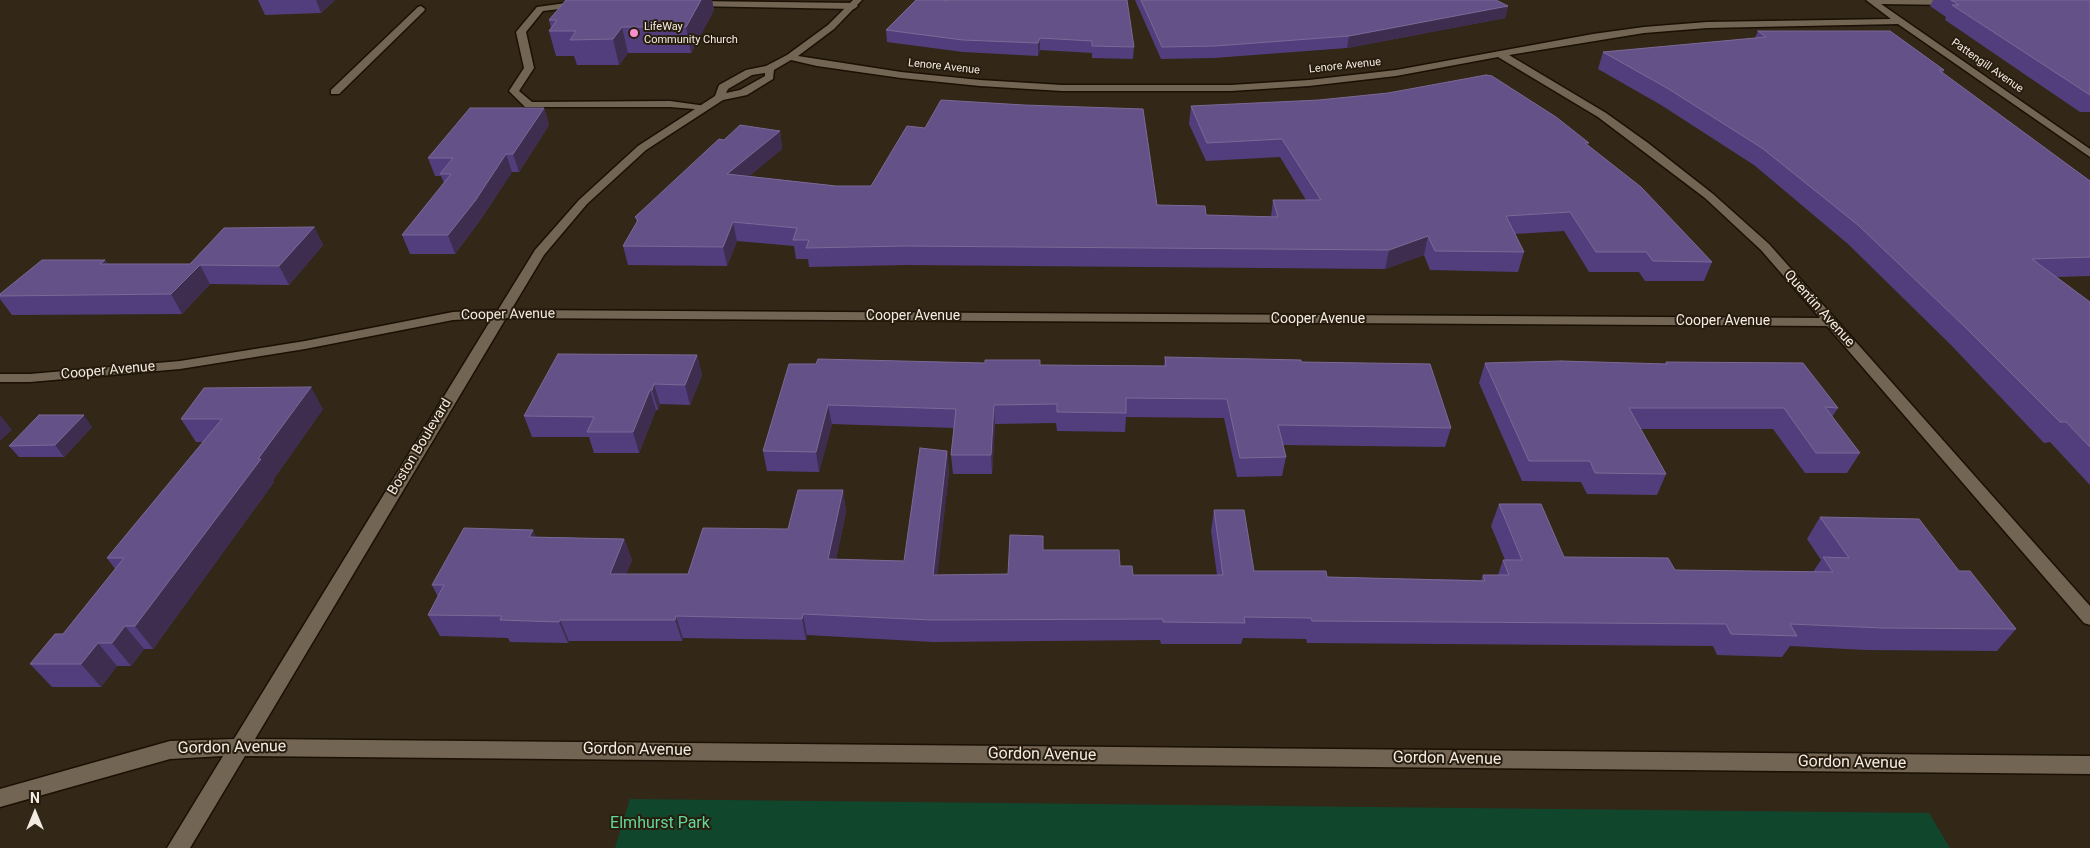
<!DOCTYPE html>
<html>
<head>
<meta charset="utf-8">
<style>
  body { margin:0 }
  #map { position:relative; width:2090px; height:848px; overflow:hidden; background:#332718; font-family:Roboto,sans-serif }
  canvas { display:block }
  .north { position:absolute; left:10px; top:788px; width:50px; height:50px; -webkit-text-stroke:4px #291d0f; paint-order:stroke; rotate:0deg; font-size:14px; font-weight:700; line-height:20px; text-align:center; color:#f3ece2 }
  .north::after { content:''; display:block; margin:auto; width:18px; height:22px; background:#f3ece2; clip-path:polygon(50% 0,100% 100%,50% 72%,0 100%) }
</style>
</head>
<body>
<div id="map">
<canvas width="2090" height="848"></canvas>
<div class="north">N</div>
</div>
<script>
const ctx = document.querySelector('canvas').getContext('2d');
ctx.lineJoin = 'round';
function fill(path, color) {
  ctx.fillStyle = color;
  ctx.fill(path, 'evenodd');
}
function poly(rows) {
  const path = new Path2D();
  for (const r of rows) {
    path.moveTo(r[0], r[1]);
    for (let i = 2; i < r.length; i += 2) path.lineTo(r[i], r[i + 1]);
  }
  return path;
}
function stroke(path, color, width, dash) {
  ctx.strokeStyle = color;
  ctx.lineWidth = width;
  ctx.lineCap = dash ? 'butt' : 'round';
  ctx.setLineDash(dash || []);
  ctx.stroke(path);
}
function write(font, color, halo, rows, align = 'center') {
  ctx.font = font + ' Roboto,sans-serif';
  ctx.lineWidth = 4;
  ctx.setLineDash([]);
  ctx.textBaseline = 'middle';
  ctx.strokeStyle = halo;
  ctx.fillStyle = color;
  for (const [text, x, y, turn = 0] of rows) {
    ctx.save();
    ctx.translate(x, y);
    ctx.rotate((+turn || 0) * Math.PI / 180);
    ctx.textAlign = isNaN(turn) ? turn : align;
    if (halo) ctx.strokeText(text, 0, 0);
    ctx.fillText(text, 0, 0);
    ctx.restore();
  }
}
const green = poly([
  [630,799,1929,813,1950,848,615,848]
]);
const service = poly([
  [581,1,585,4,584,6,543,11,526,32,534,68,519,91,532,102,670,101,706,106,707,108,706,110,670,107,525,107,509,91,524,68,516,32,537,7,581,1],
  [694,1,854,3,858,6,854,9,691,6,691,2,694,1],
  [421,6,425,9,424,11,339,94,331,94,331,90,418,7,421,6]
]);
const minor = poly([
  [853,0,862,0,834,29,798,56,901,72,980,80,1062,85,1231,85,1309,80,1396,70,1593,34,1644,27,1707,22,1891,19,1866,0,1954,0,1954,4,1951,5,1881,4,2090,149,2090,157,1898,24,1707,28,1644,33,1509,55,1606,113,1648,143,1713,194,1769,244,2090,606,2090,625,2084,623,1827,326,506,318,255,739,2090,756,2090,774,245,756,190,848,167,848,223,756,170,759,0,807,0,789,170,741,234,739,492,318,453,320,305,349,180,369,30,382,0,382,0,374,30,374,180,361,305,341,453,312,498,310,535,250,579,200,638,146,715,96,719,85,746,70,766,66,787,55,828,25,853,0],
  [1498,57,1598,117,1705,198,1761,250,1820,318,511,310,544,255,587,204,646,150,723,100,747,95,773,79,774,70,791,60,817,66,901,78,980,86,1062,91,1231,91,1309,86,1396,76,1498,57],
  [765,73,765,76,740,90,726,93,728,89,752,75,765,73]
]);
const wall = poly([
  [258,0,335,0,321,13,265,15],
  [566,0,720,0,712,0,714,10,691,53,628,53,619,65,577,65,574,56,556,56,549,31,551,28,549,20],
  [916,0,1134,47,1133,59,1092,58,1092,53,1040,50,1038,56,963,52,887,42,886,30],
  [1135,0,1496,0,1508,6,1505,18,1347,48,1214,58,1161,59],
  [1933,0,2090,0,2090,112,2080,112,1945,20,1946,17,1930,6],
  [1758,31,1944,70,1943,73,2090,181,2090,276,2057,277,2090,302,2090,485,2050,442,2044,443,1951,345,1848,244,1754,165,1661,105,1598,69,1603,52,1755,38],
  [1191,106,1588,145,1712,262,1704,281,1645,281,1639,272,1589,272,1564,231,1515,234,1524,252,1518,272,1430,270,1424,255,1385,269,906,265,809,267,808,259,796,259,794,246,737,241,727,266,628,265,623,246,637,222,635,217,724,140,780,131,782,149,749,176,836,186,1157,205,1206,215,1271,217,1273,200,1306,200,1280,157,1206,161,1189,124],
  [544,108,549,125,519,172,512,172,481,219,455,254,410,254,402,235,444,183,441,176,435,176,428,158],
  [314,227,323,245,289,285,210,284,182,314,12,315,0,299,0,294,105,260,108,264,190,264],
  [697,355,702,375,690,405,660,404,658,410,656,410,639,453,594,453,589,437,532,437,524,416],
  [1165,357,1301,362,1451,428,1445,447,1283,445,1286,457,1282,476,1237,477,1224,418,1126,417,1125,432,1057,431,1056,423,995,424,992,474,953,474,951,455,954,428,832,424,819,472,767,471,763,451,816,364,1164,366],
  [1666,362,1838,408,1832,417,1860,453,1847,473,1805,473,1773,429,1640,429,1666,474,1657,495,1587,494,1581,482,1522,481,1479,383,1485,363,1665,364],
  [323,409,273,480,274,482,153,649,144,649,131,666,117,666,101,687,52,687,30,664,63,634,115,569,107,558,203,442,196,442,181,419],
  [92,427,64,457,19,457,9,446],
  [947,451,949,472,937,575,1008,574,1043,550,1120,566,1133,575,1217,575,1211,531,1214,510,1254,571,1327,577,1481,580,1483,575,1498,575,1503,560,1505,560,1491,526,1499,504,1564,557,1675,570,1813,572,1821,560,1807,539,1820,517,1959,571,2016,629,1997,651,1866,650,1790,646,1782,657,1717,655,1713,646,1307,643,1306,639,1243,638,1241,644,1161,644,1160,640,933,642,807,635,806,640,683,638,682,641,569,641,568,643,510,642,508,638,440,636,428,615,438,597,432,585,536,537,624,539,632,560,626,574,688,574,788,529,843,490,846,512,836,559,904,561]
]);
const shadedWall = poly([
  [316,0,335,0,321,13],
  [701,0,712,0,714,10,691,53,686,27],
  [1508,6,1505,18,1347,48,1349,36],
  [622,27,628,53,619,65,613,39],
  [1040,38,1040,50,1038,56,1038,43],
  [544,108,549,125,519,172,513,154],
  [780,131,782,149,731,192,727,174],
  [506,154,512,172,481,219,455,254,448,235],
  [733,222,737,241,727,266,723,247],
  [314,227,323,245,289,285,279,266],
  [1428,236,1424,255,1385,269,1389,250],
  [105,260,117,279,100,264],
  [200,265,210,284,182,314,171,294],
  [697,355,702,375,690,405,685,385],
  [654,384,660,404,658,410,652,390],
  [311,387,323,409,273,480,274,482,153,649,135,626,258,459],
  [650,390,656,410,639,453,633,432],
  [828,405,832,424,819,472,816,452],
  [994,405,995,424,992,474,991,455],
  [0,415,12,430,0,441],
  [84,415,92,427,64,457,55,445],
  [947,451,949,472,935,596,933,575],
  [843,490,846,512,832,580,828,559],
  [533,530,542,551,529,537],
  [624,539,632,560,618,595,610,574],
  [803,614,807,635,806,640,802,619],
  [676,616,683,638,682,641,675,620],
  [560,620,569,641,568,643,559,622],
  [125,626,144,649,131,666,112,643],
  [98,643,117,666,101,687,81,664]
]);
const building = poly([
  [566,0,701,0,686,27,622,27,613,39,570,40,576,31,549,31,557,20,549,20,566,0],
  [916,0,942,0,949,1,949,0,1127,0,1134,47,1092,46,1092,41,1040,38,1038,43,963,40,886,30,916,0],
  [1141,0,1496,0,1508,6,1349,36,1215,46,1162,47,1141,0],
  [1951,0,2090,0,2090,95,1952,5,1959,5,1951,0],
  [1758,31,1890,31,1944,70,1939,70,2090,181,2090,257,2032,259,2090,302,2090,447,2066,422,2060,422,1964,326,1858,225,1762,148,1667,88,1603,52,1766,37,1758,31],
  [1486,75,1492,76,1556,117,1589,143,1585,143,1641,187,1712,262,1653,261,1646,252,1596,252,1570,212,1506,216,1524,252,1435,251,1428,236,1389,250,904,246,806,248,809,240,793,240,797,228,733,222,723,247,623,246,638,220,635,217,719,139,724,140,740,125,780,131,727,174,836,186,871,186,907,126,925,128,941,100,1024,105,1143,109,1157,205,1205,206,1206,215,1278,217,1273,200,1321,200,1282,139,1207,143,1191,106,1319,100,1388,93,1486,75],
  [470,108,544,108,513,154,506,154,475,201,448,235,402,235,451,174,440,174,453,158,428,158,470,108],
  [314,227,279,266,200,265,171,294,0,296,0,294,42,260,105,260,100,264,190,264,224,228,314,227],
  [558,354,697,355,685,385,654,384,652,390,650,390,633,432,587,432,594,417,524,416,558,354],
  [1165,357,1301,360,1301,362,1430,364,1451,428,1278,425,1286,457,1240,458,1227,399,1126,398,1126,413,1057,412,1057,404,994,405,991,455,951,455,956,409,828,405,816,452,763,451,789,364,816,364,818,359,985,363,985,360,1040,360,1040,365,1166,366,1165,357],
  [1561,361,1667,364,1666,362,1803,363,1838,408,1825,407,1860,453,1816,453,1784,408,1629,408,1666,474,1595,473,1590,461,1529,461,1485,363,1561,361],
  [311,387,258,459,261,459,135,626,125,626,112,643,98,643,81,664,30,664,55,634,63,634,124,558,107,558,222,419,181,419,204,388,311,387],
  [39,415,84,415,55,445,9,446,39,415],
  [920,448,947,451,933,575,1008,574,1010,535,1043,536,1043,550,1119,550,1120,566,1132,566,1133,575,1223,575,1214,510,1244,510,1254,571,1326,571,1327,577,1485,581,1483,575,1509,575,1503,560,1522,560,1499,504,1541,504,1564,557,1668,558,1675,570,1833,572,1823,557,1849,558,1820,517,1919,519,1959,571,1970,571,2016,629,1882,628,1790,624,1797,636,1731,634,1726,624,1312,621,1311,618,1244,617,1245,623,1163,622,1163,619,931,620,803,614,802,619,676,616,675,620,560,620,559,622,500,620,502,616,428,615,444,585,432,585,464,528,533,530,529,537,624,539,610,574,688,574,703,528,788,529,798,490,843,490,828,559,904,561,920,448]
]);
const markers = [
  [634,33,5,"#f98fca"]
];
const farPoinames = [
  ["LifeWay",644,27],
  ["Community Church",644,40]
];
const farStreetnames = [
  ["Lenore Avenue",1345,66,-6],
  ["Pattengill Avenue",1987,66,35],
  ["Lenore Avenue",944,67,6]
];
const streetNames = [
  ["Quentin Avenue",1819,309,48],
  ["Cooper Avenue",508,315,-1],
  ["Cooper Avenue",913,316],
  ["Cooper Avenue",1318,319],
  ["Cooper Avenue",1723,321],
  ["Cooper Avenue",108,371,-5],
  ["Boston Boulevard",420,447,-59]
];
const nearStreetnames = [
  ["Gordon Avenue",232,748,-1],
  ["Gordon Avenue",637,750,1],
  ["Gordon Avenue",1042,755,1],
  ["Gordon Avenue",1447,759,1],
  ["Gordon Avenue",1852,763,1]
];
const nearParknames = [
  ["Elmhurst Park",660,824]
];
fill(green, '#10462c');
stroke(service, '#1a1003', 3);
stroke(minor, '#1a1003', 3);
fill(service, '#736554');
fill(minor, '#736554');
fill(wall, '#533e7d');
fill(shadedWall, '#3f2d50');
fill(building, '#645188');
stroke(building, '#7b6996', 1);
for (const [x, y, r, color] of markers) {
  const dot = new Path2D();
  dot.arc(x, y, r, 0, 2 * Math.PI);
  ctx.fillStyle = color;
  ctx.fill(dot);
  stroke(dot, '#291d0f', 2);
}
write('11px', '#f3ece2', '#291d0f', farPoinames, 'left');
write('11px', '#f3ece2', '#291d0f', farStreetnames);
write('14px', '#f3ece2', '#291d0f', streetNames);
write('16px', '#f3ece2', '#291d0f', nearStreetnames);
write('16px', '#61d99a', '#291d0f', nearParknames);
</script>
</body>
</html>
